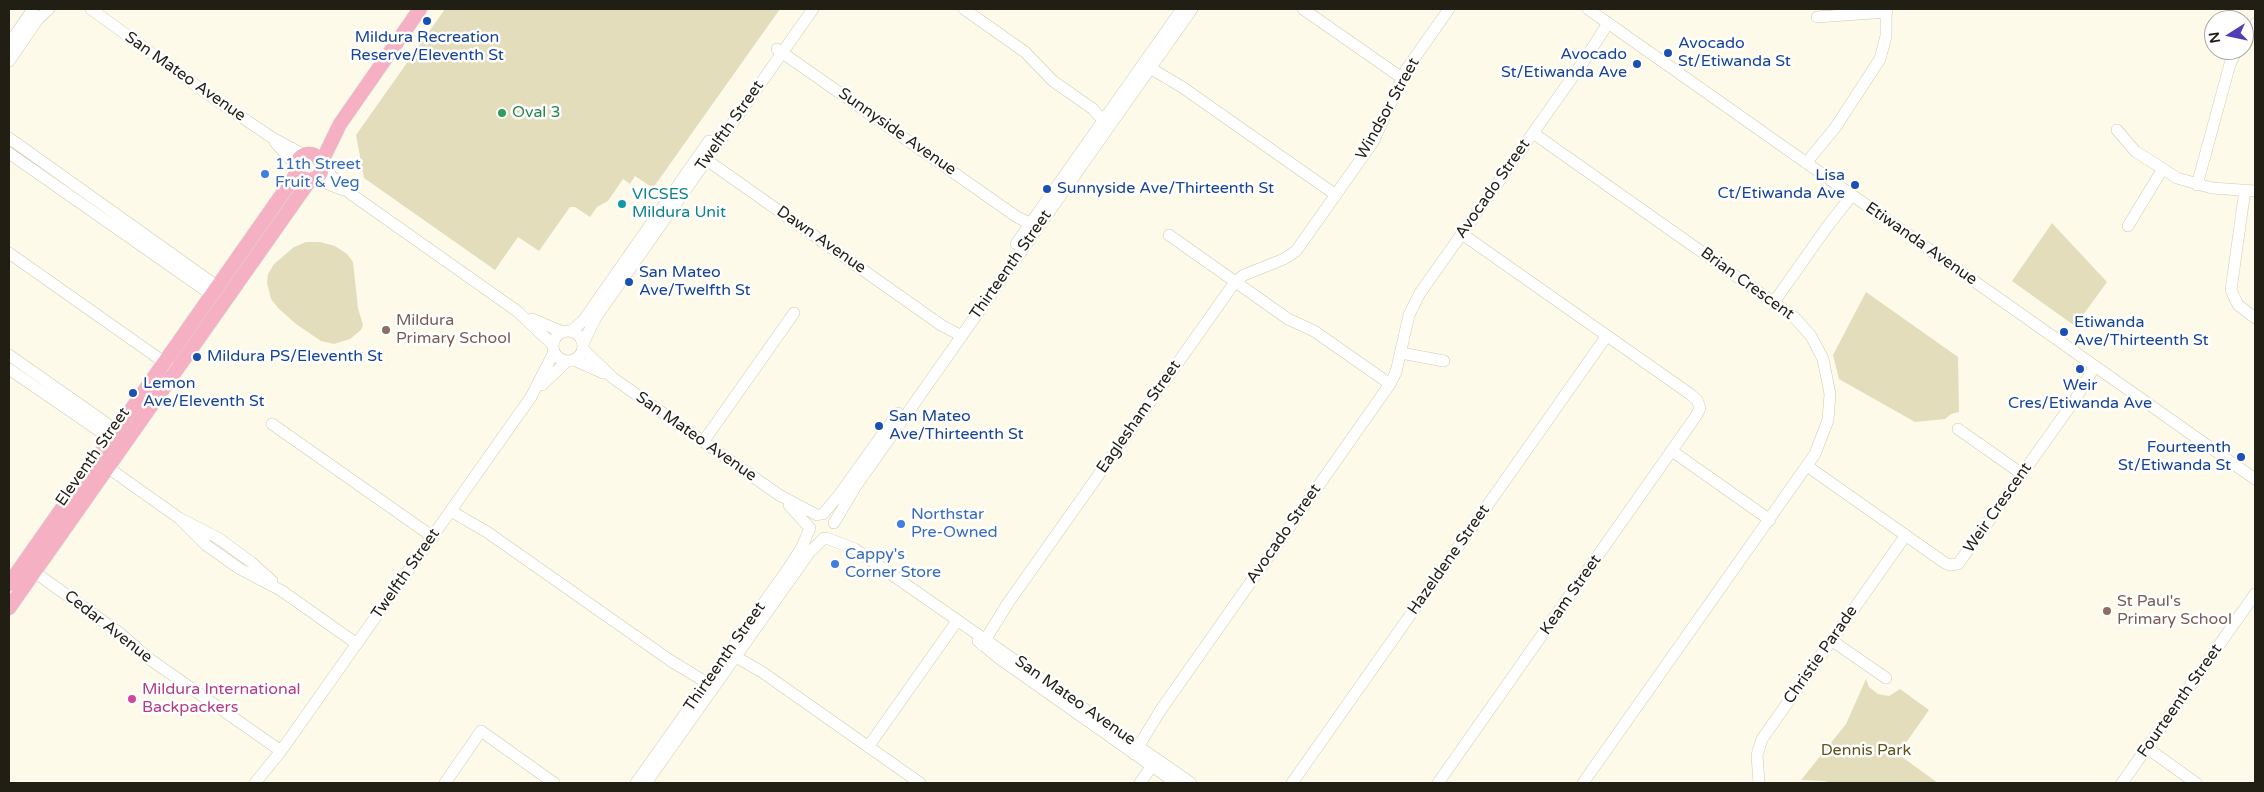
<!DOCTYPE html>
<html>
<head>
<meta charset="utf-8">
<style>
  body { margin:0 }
  #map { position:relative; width:2264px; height:792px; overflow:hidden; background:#fefae9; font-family:"Varela Round",sans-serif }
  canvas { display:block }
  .frame { position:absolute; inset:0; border:10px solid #211e14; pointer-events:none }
  .north { position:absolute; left:2204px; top:10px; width:50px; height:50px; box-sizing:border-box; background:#fff; border:1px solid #a6a5a1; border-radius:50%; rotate:260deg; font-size:14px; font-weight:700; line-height:20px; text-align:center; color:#211e14 }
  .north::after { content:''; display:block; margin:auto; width:18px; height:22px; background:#513db5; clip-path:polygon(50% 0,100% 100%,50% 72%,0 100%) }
</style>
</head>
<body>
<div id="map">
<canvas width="2264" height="792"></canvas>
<div class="frame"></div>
<div class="north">N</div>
</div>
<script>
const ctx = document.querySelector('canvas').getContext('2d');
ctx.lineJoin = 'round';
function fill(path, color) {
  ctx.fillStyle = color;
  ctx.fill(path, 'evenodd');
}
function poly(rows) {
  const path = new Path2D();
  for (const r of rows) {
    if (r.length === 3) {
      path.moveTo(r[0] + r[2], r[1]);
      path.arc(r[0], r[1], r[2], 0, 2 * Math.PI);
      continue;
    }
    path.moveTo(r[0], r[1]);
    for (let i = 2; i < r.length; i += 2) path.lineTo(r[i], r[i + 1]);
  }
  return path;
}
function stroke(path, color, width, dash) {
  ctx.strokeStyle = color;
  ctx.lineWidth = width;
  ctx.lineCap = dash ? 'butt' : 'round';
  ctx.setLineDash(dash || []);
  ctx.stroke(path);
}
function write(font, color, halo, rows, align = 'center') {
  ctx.font = font + ' "Varela Round",sans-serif';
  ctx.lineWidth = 5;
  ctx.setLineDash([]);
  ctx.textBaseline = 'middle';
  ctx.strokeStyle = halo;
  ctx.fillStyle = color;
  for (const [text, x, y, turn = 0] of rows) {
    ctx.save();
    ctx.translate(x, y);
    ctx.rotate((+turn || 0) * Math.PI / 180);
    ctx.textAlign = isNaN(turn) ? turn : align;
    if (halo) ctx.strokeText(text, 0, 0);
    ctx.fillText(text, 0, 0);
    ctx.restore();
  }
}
const green = poly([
  [445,9,780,9,653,188,635,176,630,184,623,179,608,201,597,207,590,217,575,207,570,207,539,251,518,237,495,270,364,178,356,135],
  [2052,223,2107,282,2075,326,2012,281],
  [306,242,320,242,335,246,347,254,353,262,358,308,363,325,361,330,350,339,334,344,321,341,296,324,278,308,271,299,267,283,268,274,274,264,294,247],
  [1866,292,1958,357,1959,412,1951,414,1945,419,1915,422,1839,379,1833,355],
  [1866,679,1869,687,1878,694,1889,696,1900,689,1929,710,1898,754,1938,783,1833,783,1824,781,1801,780,1846,724]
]);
const minor = poly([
  [91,9,209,95,271,137,304,155],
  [964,9,1025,52,1053,81,1093,109,1108,126],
  [1303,9,1402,78],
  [1588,9,2255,479],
  [1817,17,1887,12],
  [2244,39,2255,24],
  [9,44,33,9],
  [777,49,1017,217,1036,226],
  [9,61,38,19,49,9],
  [1145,65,1182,87,1336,195],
  [2117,130,2135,151,2177,178,2212,188,2255,191],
  [1533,133,1794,317,1811,336,1823,359,1830,394,1828,420,1815,454,1583,783],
  [9,138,218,287],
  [275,142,296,166],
  [9,153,212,295],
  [701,156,941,325,962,336],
  [1806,163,1835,128,1880,59,1886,36,1886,9],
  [321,166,351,194,517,311,553,345],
  [315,179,343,190],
  [2197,185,2230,64,2237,50],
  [2245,190,2231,290,2238,305,2255,318],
  [2128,226,2162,170],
  [1169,235,1288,319,1314,331,1390,384],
  [1016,244,1182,9],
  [9,253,171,367],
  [1774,302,1827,227,1852,195],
  [532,319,563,332],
  [568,346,15],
  [571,331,583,321,709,141],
  [583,344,596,317,813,9],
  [583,349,613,378,779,495,817,515],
  [1401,353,1444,361],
  [9,355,116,430],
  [574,360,603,373],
  [9,369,111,439],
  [542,385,567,361],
  [272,424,433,537],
  [1958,429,2022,474],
  [703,442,794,313],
  [1672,451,1770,520],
  [1807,466,1945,563,1950,565,1958,564,2074,401,2095,366],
  [107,467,179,518,218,538,251,562,272,581],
  [789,505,809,527],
  [451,511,487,532,671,661,714,687],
  [823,514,839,495,898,413],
  [179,518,206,545,240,569,282,591,357,644],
  [834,523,856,486,1192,9],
  [826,538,855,549,1191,783],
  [33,571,121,634,148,658,281,751],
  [1831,640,1886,678],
  [978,641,1000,659,1176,783],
  [982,645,1008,603,1235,282,1244,275,1284,259,1296,251,1373,142,1406,70,1449,9],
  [729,653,762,672,920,783],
  [868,747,957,621],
  [2147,748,2196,783],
  [1134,754,1160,711,1390,384,1396,372,1409,315,1420,293,1586,58,1608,23],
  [255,783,281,751,514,421,531,397,554,352],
  [445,783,481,731,554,783],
  [636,783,790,566,802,547,810,528],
  [646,783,809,553,824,538],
  [1140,783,1156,760],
  [1292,783,1606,337],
  [1438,783,1696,416,1700,408,1697,400,1690,394,1462,234],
  [1759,783,1757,755,1762,739,1906,535],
  [2122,783,2255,594]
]);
const major = poly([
  [309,167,13],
  [321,163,340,124,420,9],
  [9,584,297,173],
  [9,608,310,180]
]);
const markers = [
  [427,21,5,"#1a4fb4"],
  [1668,53,5,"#1a4fb4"],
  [1637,64,5,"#1a4fb4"],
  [502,113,5,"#2e9e5b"],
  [265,174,5,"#3f7fe0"],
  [1855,185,5,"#1a4fb4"],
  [1047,189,5,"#1a4fb4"],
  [622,204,5,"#0f9aa8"],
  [629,282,5,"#1a4fb4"],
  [386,330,5,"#8d6e63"],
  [2064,332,5,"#1a4fb4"],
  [197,357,5,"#1a4fb4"],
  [2080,369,5,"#1a4fb4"],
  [133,393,5,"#1a4fb4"],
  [879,426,5,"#1a4fb4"],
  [2241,457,5,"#1a4fb4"],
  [901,524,5,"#3f7fe0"],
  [835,564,5,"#3f7fe0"],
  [2107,611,5,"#8d6e63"],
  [132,699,5,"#d1479c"]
];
const transitNames = [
  ["Mildura Recreation",427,38,"center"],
  ["Reserve/Eleventh St",427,56,"center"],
  ["Avocado",1678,44],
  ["St/Etiwanda St",1678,62],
  ["Avocado",1627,55,"right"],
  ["St/Etiwanda Ave",1627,73,"right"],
  ["Lisa",1845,176,"right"],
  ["Ct/Etiwanda Ave",1845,194,"right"],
  ["Sunnyside Ave/Thirteenth St",1057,189],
  ["San Mateo",639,273],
  ["Ave/Twelfth St",639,291],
  ["Etiwanda",2074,323],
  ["Ave/Thirteenth St",2074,341],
  ["Mildura PS/Eleventh St",207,357],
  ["Lemon",143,384],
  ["Ave/Eleventh St",143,402],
  ["Weir",2080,386,"center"],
  ["Cres/Etiwanda Ave",2080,404,"center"],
  ["San Mateo",889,417],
  ["Ave/Thirteenth St",889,435],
  ["Fourteenth",2231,448,"right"],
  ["St/Etiwanda St",2231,466,"right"]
];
const streetNames = [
  ["San Mateo Avenue",185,77,35],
  ["Windsor Street",1388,109,-61],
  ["Twelfth Street",730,126,-55],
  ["Sunnyside Avenue",897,132,35],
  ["Avocado Street",1493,189,-55],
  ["Dawn Avenue",821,240,35],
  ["Etiwanda Avenue",1921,244,35],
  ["Thirteenth Street",1011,265,-55],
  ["Brian Crescent",1747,284,36],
  ["Eaglesham Street",1139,417,-55],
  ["San Mateo Avenue",696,437,35],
  ["Eleventh Street",93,457,-55],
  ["Weir Crescent",1998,508,-55],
  ["Avocado Street",1284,534,-55],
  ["Hazeldene Street",1449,560,-55],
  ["Twelfth Street",406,574,-55],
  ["Keam Street",1571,595,-55],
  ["Cedar Avenue",108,627,38],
  ["Christie Parade",1821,655,-55],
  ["Thirteenth Street",725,657,-55],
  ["San Mateo Avenue",1075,701,35],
  ["Fourteenth Street",2180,701,-55]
];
const leisureNames = [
  ["Oval 3",512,113]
];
const shopNames = [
  ["11th Street",275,165],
  ["Fruit & Veg",275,183],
  ["Northstar",911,515],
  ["Pre-Owned",911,533],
  ["Cappy's",845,555],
  ["Corner Store",845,573]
];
const cultureNames = [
  ["VICSES",632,195],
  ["Mildura Unit",632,213]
];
const educationNames = [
  ["Mildura",396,321],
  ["Primary School",396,339],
  ["St Paul's",2117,602],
  ["Primary School",2117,620]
];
const hotelNames = [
  ["Mildura International",142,690],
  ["Backpackers",142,708]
];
const parkNames = [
  ["Dennis Park",1866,751]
];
fill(green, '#e4ddbc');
stroke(minor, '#d1caae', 12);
stroke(major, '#dbdbd9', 15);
stroke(minor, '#fff', 11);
stroke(major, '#f5b0c3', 14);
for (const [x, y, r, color] of markers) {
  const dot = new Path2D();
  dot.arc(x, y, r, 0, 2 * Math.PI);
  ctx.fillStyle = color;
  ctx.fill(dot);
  stroke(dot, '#fff', 2);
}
write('16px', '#164399', '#fff', transitNames, 'left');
write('16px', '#211e14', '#fff', streetNames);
write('16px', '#27864d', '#fff', leisureNames, 'left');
write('16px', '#366cbe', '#fff', shopNames, 'left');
write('16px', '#0d838f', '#fff', cultureNames, 'left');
write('16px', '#785e54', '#fff', educationNames, 'left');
write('16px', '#b23c85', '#fff', hotelNames, 'left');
write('16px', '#60541b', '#fff', parkNames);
</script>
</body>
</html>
